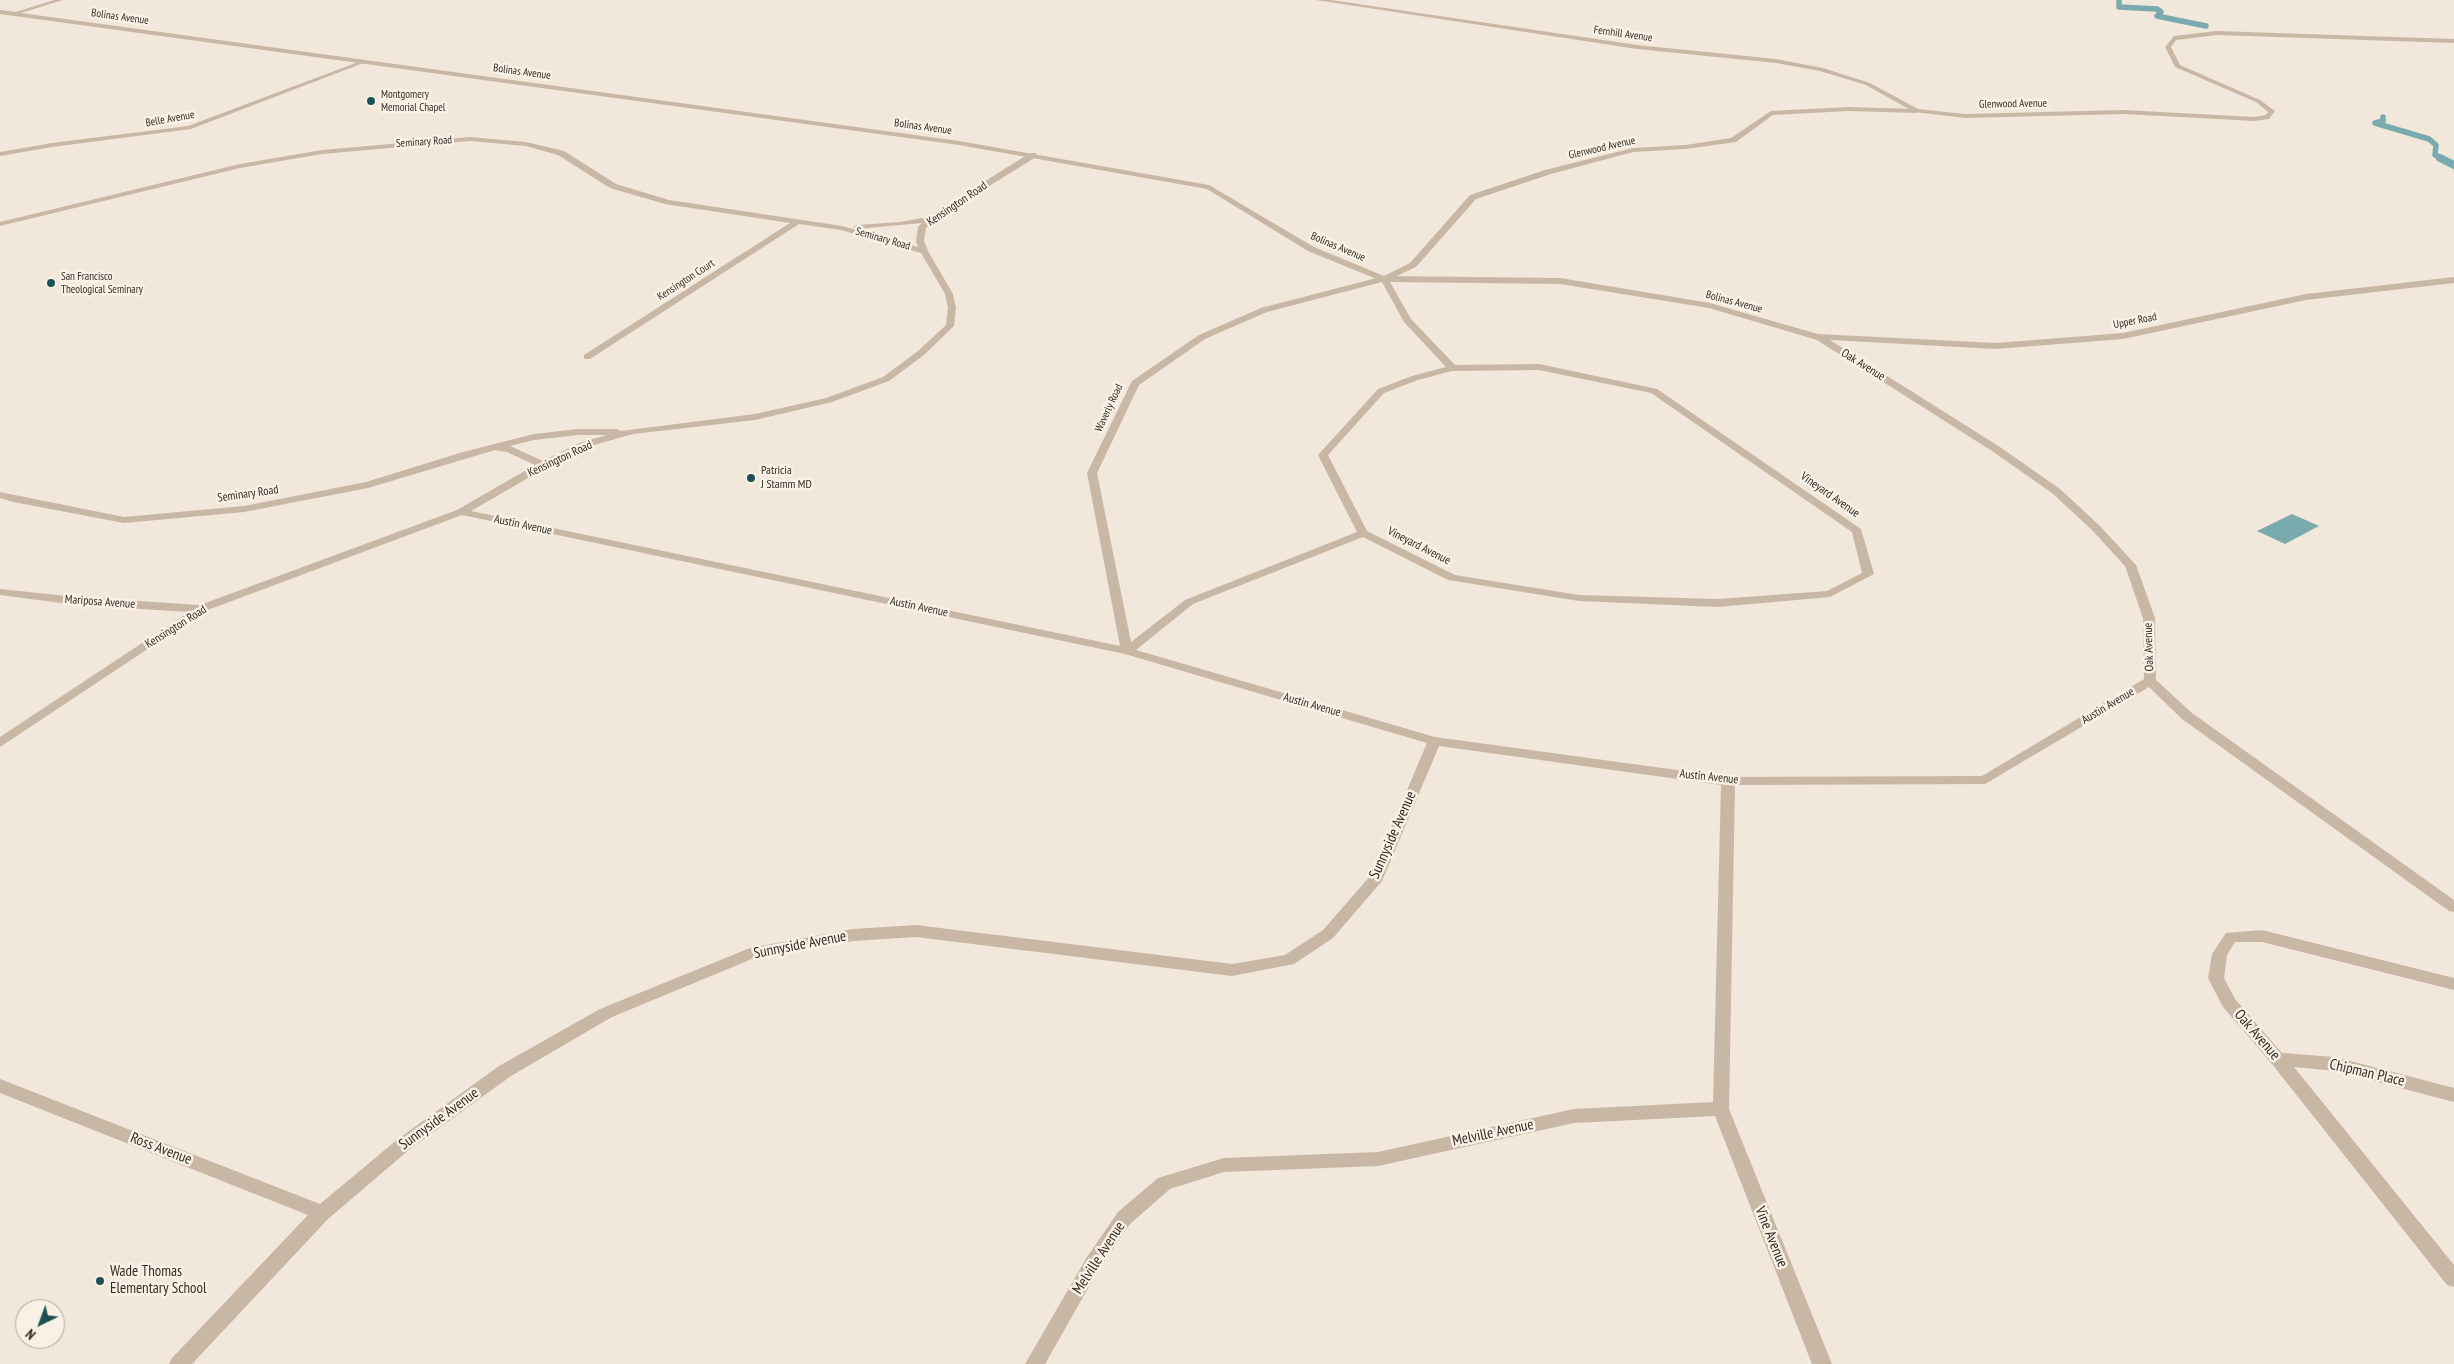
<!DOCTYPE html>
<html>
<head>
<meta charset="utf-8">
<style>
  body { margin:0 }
  #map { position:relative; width:2454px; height:1364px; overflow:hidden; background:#f1e7da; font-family:"PT Sans Narrow",sans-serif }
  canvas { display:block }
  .north { position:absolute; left:15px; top:1299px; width:50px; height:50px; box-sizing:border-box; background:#f9f1e6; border:1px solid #aba29a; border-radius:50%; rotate:222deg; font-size:14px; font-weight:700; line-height:20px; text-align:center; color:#352c27 }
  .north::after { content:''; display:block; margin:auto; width:18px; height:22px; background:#1d5056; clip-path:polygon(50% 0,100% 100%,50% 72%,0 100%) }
</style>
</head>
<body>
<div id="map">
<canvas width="2454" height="1364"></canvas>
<div class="north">N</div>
</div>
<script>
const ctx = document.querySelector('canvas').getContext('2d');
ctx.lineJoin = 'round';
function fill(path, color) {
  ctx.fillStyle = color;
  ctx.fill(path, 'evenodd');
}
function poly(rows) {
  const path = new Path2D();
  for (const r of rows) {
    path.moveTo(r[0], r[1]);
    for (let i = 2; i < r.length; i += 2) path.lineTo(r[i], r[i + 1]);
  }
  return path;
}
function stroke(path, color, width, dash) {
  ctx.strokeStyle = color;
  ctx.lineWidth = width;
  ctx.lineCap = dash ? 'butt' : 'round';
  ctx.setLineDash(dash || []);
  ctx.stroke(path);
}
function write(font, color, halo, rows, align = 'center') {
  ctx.font = font + ' "PT Sans Narrow",sans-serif';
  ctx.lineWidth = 5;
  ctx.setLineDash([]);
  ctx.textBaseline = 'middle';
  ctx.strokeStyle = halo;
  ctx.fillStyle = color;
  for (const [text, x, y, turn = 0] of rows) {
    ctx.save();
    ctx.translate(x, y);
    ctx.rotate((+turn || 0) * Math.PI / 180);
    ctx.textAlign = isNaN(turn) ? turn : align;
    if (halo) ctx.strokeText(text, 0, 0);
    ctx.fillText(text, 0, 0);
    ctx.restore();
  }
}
const water = poly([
  [2292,514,2319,526,2285,544,2257,531]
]);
const streamFar1 = poly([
  [2119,0,2119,7,2157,9,2161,12,2157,16,2206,26],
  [2383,117,2383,121,2375,123,2429,139,2436,145,2435,155,2443,159]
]);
const stream = poly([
  [2440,158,2454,165]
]);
const minor = poly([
  [1316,0,1331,0,1637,45,1776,59,1823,68,1870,83,1918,109,1965,114,2124,110,2254,117,2266,115,2268,112,2256,102,2175,67,2165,47,2174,36,2217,31,2454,39,2454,43,2217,35,2176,40,2171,47,2180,65,2260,100,2275,111,2269,119,2254,121,2124,114,1965,118,1914,112,1866,85,1820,71,1776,63,1637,49,1316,0],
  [361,61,366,62,191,129,52,147,0,156,0,152,52,143,188,126,361,61],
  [470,137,526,142,564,151,616,184,669,200,842,226,918,247,916,241,918,227,922,223,857,229,853,227,857,225,900,222,928,217,1030,153,1036,153,1036,157,933,221,926,228,924,241,928,251,953,294,956,308,954,326,924,355,889,381,832,402,755,420,633,434,587,447,547,467,471,511,1120,646,1087,473,1132,381,1199,335,1261,308,1384,276,1560,278,1710,303,1818,334,1996,343,2123,333,2306,294,2454,277,2454,283,2306,300,2123,339,1996,349,1830,340,2000,447,2060,489,2100,526,2136,565,2155,618,2156,680,2192,713,2454,900,2454,912,2449,911,2182,719,2149,687,1985,784,1735,785,1729,1109,1832,1364,1812,1364,1715,1116,1574,1123,1378,1166,1224,1172,1170,1189,1130,1224,1099,1269,1045,1364,1025,1364,1087,1257,1118,1212,1158,1178,1224,1158,1378,1152,1574,1109,1713,1102,1721,785,1439,746,1382,881,1333,938,1294,964,1232,976,916,937,853,941,752,959,612,1017,511,1076,410,1149,328,1219,192,1364,169,1364,172,1358,308,1215,0,1093,0,1079,320,1204,398,1139,499,1066,600,1009,750,948,853,929,916,925,1232,964,1285,955,1323,930,1371,875,1427,743,1125,654,462,515,205,611,0,747,0,737,189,612,76,605,0,595,0,589,76,597,200,605,457,510,535,465,507,452,495,450,368,488,244,512,124,523,13,502,0,498,0,492,124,517,244,506,366,482,463,452,534,434,578,429,617,429,621,431,755,414,826,398,883,377,918,351,946,325,948,308,945,294,921,253,841,230,799,224,590,359,584,359,584,355,790,223,665,204,610,188,558,155,526,146,470,141,322,154,240,168,0,226,0,222,240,164,322,150,470,137],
  [1382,282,1404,322,1446,367,1412,376,1378,389,1318,455,1357,532,1185,600,1131,642,1097,473,1139,385,1205,339,1267,312,1382,282],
  [1390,282,1560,284,1709,308,1817,340,1992,451,2052,493,2092,530,2125,566,2143,618,2144,679,1982,776,1728,777,1435,737,1136,650,1193,604,1363,537,1448,580,1579,601,1718,607,1830,597,1874,574,1861,529,1657,389,1539,364,1455,365,1411,319,1390,282],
  [1539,370,1651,393,1852,532,1862,573,1827,591,1718,599,1579,595,1455,575,1367,531,1328,455,1384,393,1418,380,1452,371,1539,370],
  [578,435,607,435,579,443,543,461,510,446,534,440,578,435],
  [2262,930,2454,978,2454,990,2262,942,2235,942,2227,955,2224,978,2235,999,2282,1053,2335,1057,2454,1088,2454,1102,2335,1071,2294,1067,2454,1265,2454,1287,2447,1285,2272,1064,2223,1007,2208,978,2212,954,2226,933,2262,930]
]);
const tertiary = poly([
  [54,0,63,0,21,13,959,141,1209,185,1314,247,1384,276,1410,263,1470,195,1545,170,1633,148,1686,145,1731,138,1771,111,1848,107,1916,109,1919,111,1916,113,1848,111,1773,115,1736,142,1686,149,1633,152,1551,174,1476,199,1416,267,1384,282,1308,251,1207,189,959,145,0,14,0,10,16,12,54,0]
]);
const markers = [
  [371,101,5,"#1d5056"],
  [51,283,5,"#1d5056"],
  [751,478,5,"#1d5056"],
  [100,1281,5,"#1d5056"]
];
const farStreetnames = [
  ["Bolinas Avenue",120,17,8],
  ["Fernhill Avenue",1623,34,8],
  ["Bolinas Avenue",522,72,8],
  ["Glenwood Avenue",2013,104,-1],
  ["Belle Avenue",170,119,-10],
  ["Bolinas Avenue",923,127,8],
  ["Seminary Road",424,142,-4],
  ["Glenwood Avenue",1602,148,-13],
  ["Seminary Road",883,239,16],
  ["Bolinas Avenue",1338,247,23],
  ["Kensington Court",686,280,-33],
  ["Bolinas Avenue",1734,302,15],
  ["Upper Road",2135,321,-11],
  ["Waverly Road",1109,408,-65]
];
const farPoinames = [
  ["Montgomery",381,95],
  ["Memorial Chapel",381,108],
  ["San Francisco",61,277],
  ["Theological Seminary",61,290]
];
const streetNames = [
  ["Kensington Road",957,204,-34],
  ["Oak Avenue",1863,365,32],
  ["Kensington Road",560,459,-25],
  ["Seminary Road",248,494,-8],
  ["Vineyard Avenue",1830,495,35],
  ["Austin Avenue",523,525,12],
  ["Vineyard Avenue",1419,546,27],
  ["Mariposa Avenue",100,602,4],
  ["Austin Avenue",919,607,12],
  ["Kensington Road",176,627,-32],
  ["Oak Avenue",2149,647,-92],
  ["Austin Avenue",1312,705,16],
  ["Austin Avenue",2108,706,-31],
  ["Austin Avenue",1709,777,6]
];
const poiNames = [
  ["Patricia",761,471],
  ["J Stamm MD",761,485]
];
const nearStreetnames = [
  ["Sunnyside Avenue",1393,835,-66],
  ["Sunnyside Avenue",800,945,-11],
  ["Oak Avenue",2257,1035,49],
  ["Chipman Place",2367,1073,13],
  ["Sunnyside Avenue",439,1119,-36],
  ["Melville Avenue",1493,1133,-12],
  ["Ross Avenue",161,1149,21],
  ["Vine Avenue",1771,1237,68],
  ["Melville Avenue",1099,1258,-57]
];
const nearPoinames = [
  ["Wade Thomas",110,1272],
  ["Elementary School",110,1289]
];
fill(water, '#79aaae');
stroke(streamFar1, '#79aaae', 5.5);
stroke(stream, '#79aaae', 8);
fill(minor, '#c9b7a6');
fill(tertiary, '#c9b7a6');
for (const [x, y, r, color] of markers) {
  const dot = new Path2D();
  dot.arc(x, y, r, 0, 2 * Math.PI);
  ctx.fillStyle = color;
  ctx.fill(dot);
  stroke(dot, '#f9f1e6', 2);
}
write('11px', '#352c27', '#f9f1e6', farStreetnames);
write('11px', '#352c27', '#f9f1e6', farPoinames, 'left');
write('12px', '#352c27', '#f9f1e6', streetNames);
write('12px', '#352c27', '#f9f1e6', poiNames, 'left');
write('15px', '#352c27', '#f9f1e6', nearStreetnames);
write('15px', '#352c27', '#f9f1e6', nearPoinames, 'left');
</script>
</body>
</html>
